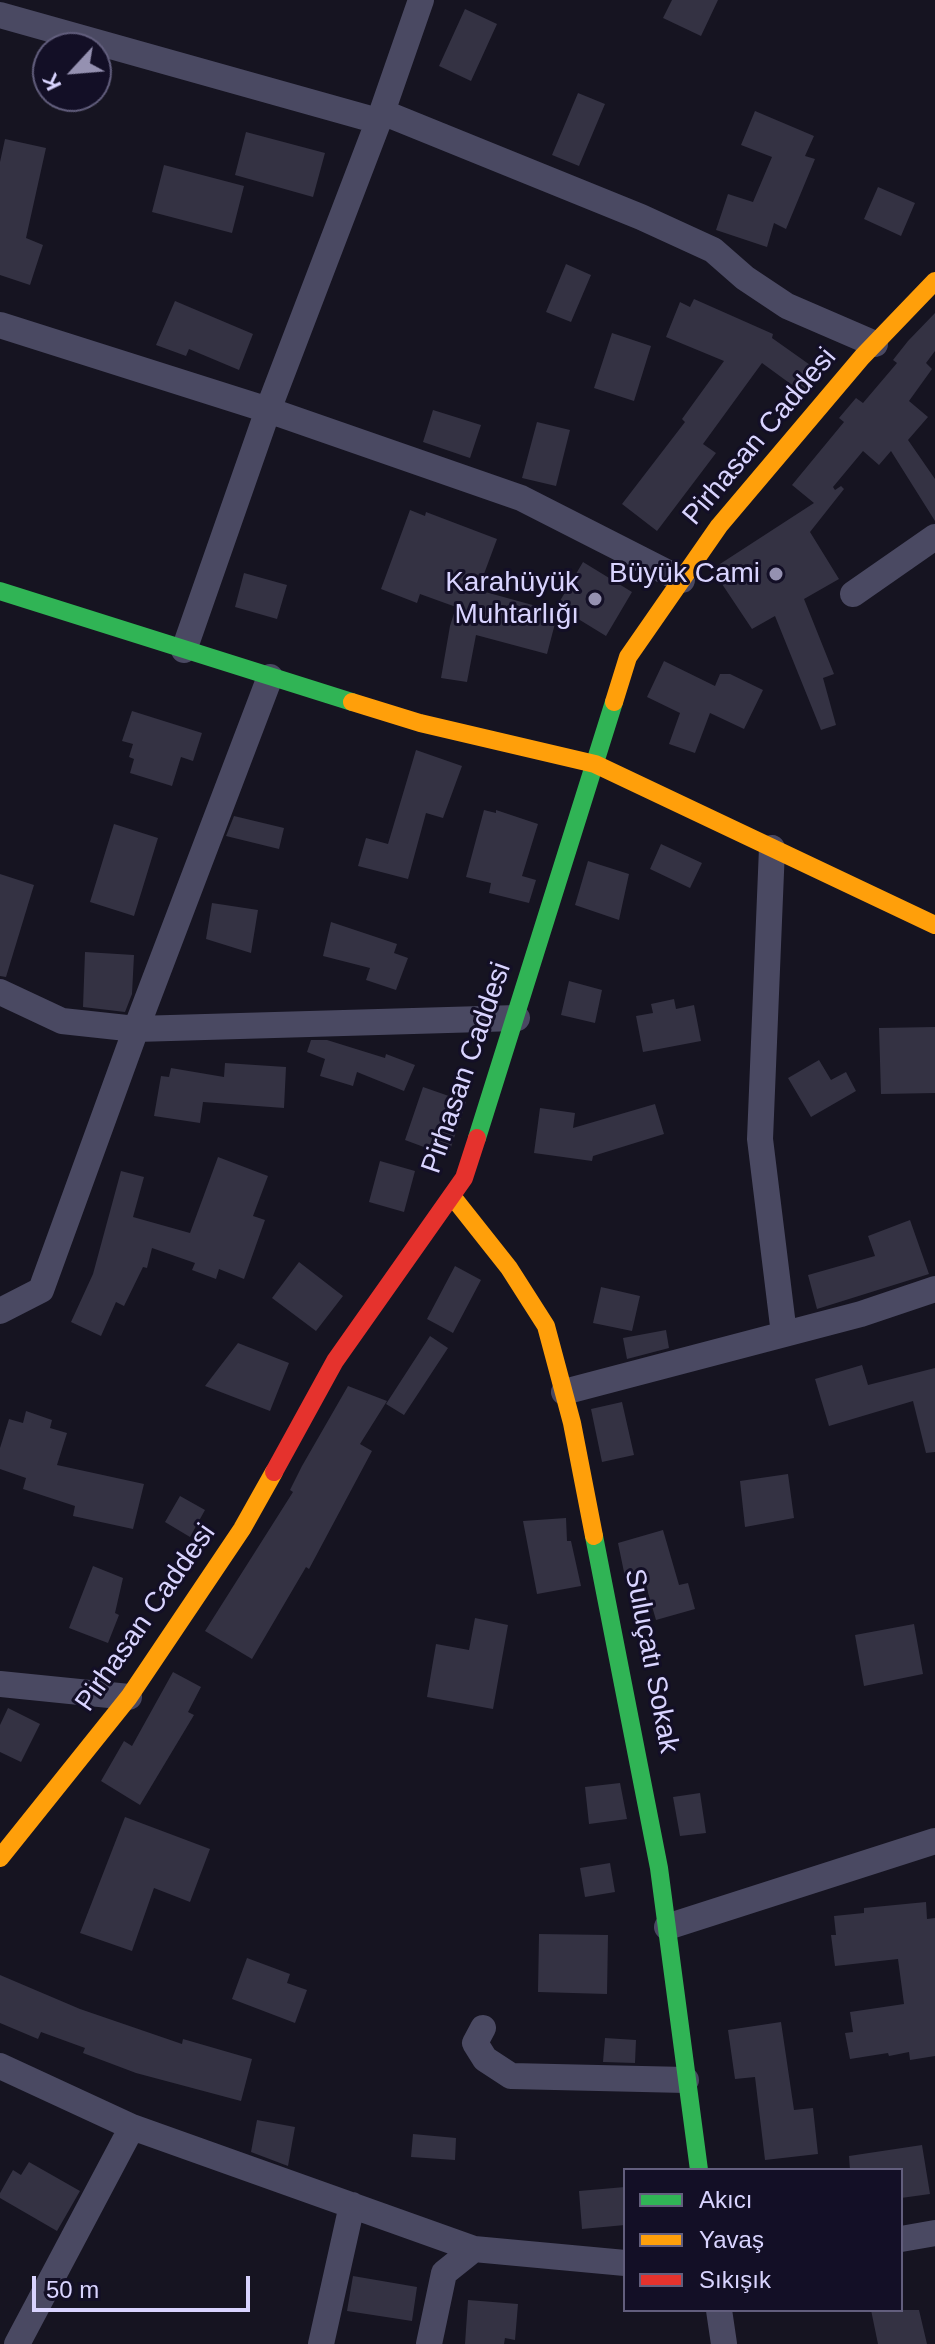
<!DOCTYPE html>
<html>
<head>
<meta charset="utf-8">
<style>
  body { margin:0 }
  #map { position:relative; width:935px; height:2344px; overflow:hidden; background:#161421; font-family:Arial,sans-serif }
  canvas { display:block }
  .legend { position:absolute; left:623px; top:2168px; width:280px; height:144px; box-sizing:border-box; background:#130f26; border:2px solid #625e7d; margin:0; padding:10px 14px; list-style:none; font-size:24px; color:#d9d4ff }
  .legend li { display:flex; align-items:center; gap:16px; height:40px }
  .legend b { width:40px; border:2px solid #625e7d }
  .north { position:absolute; left:32px; top:32px; width:80px; height:80px; box-sizing:border-box; background:#130f26; border:2px solid #625e7d; border-radius:50%; rotate:244deg; font-size:22px; font-weight:700; line-height:32px; text-align:center; color:#d9d4ff }
  .north::after { content:''; display:block; margin:auto; width:28px; height:36px; background:#9591b1; clip-path:polygon(50% 0,100% 100%,50% 72%,0 100%) }
  .scale { position:absolute; left:32px; top:2276px; width:218px; height:36px; box-sizing:border-box; border:4px solid #d9d4ff; border-top:0; padding-left:10px; font-size:24px; line-height:28px; white-space:nowrap; color:#d9d4ff; -webkit-text-stroke:6px #130f26; paint-order:stroke }
</style>
</head>
<body>
<div id="map">
<canvas width="935" height="2344"></canvas>
<ul class="legend">
<li><b style="height:10px;background:#30b455"></b>Akıcı</li>
<li><b style="height:10px;background:#ff9f0a"></b>Yavaş</li>
<li><b style="height:10px;background:#e5322d"></b>Sıkışık</li>
</ul>
<div class="north">K</div>
<div class="scale">50 m</div>
</div>
<script>
const ctx = document.querySelector('canvas').getContext('2d');
ctx.lineJoin = 'round';
function fill(path, color) {
  ctx.fillStyle = color;
  ctx.fill(path, 'evenodd');
}
function poly(rows) {
  const path = new Path2D();
  for (const r of rows) {
    path.moveTo(r[0], r[1]);
    for (let i = 2; i < r.length; i += 2) path.lineTo(r[i], r[i + 1]);
  }
  return path;
}
function stroke(path, color, width, dash) {
  ctx.strokeStyle = color;
  ctx.lineWidth = width;
  ctx.lineCap = dash ? 'butt' : 'round';
  ctx.setLineDash(dash || []);
  ctx.stroke(path);
}
function write(font, color, halo, rows, align = 'center') {
  ctx.font = font + ' Arial,sans-serif';
  ctx.lineWidth = 6;
  ctx.setLineDash([]);
  ctx.textBaseline = 'middle';
  ctx.strokeStyle = halo;
  ctx.fillStyle = color;
  for (const [text, x, y, turn = 0] of rows) {
    ctx.save();
    ctx.translate(x, y);
    ctx.rotate((+turn || 0) * Math.PI / 180);
    ctx.textAlign = isNaN(turn) ? turn : align;
    if (halo) ctx.strokeText(text, 0, 0);
    ctx.fillText(text, 0, 0);
    ctx.restore();
  }
}
const building = poly([
  [672,0,718,0,701,36,663,18],
  [465,9,497,24,471,81,439,66],
  [578,93,605,104,579,166,552,155],
  [755,111,814,136,805,156,815,159,786,229,774,223,767,247,716,230,728,194,753,202,772,157,741,145],
  [246,132,325,153,313,197,235,175],
  [5,139,46,148,26,238,43,245,30,285,0,275,0,162],
  [164,165,244,186,232,233,152,212],
  [878,187,915,203,901,236,864,219],
  [566,264,591,275,571,322,546,312],
  [694,299,773,334,772,338,820,372,803,393,762,363,703,444,716,453,657,531,622,504,685,422,682,419,724,361,666,337,680,302,690,307],
  [175,301,253,334,239,370,189,349,186,356,156,345],
  [935,313,935,351,926,363,932,369,909,401,928,417,908,440,935,479,935,521,891,451,879,465,863,451,833,487,835,490,841,486,844,489,810,532,839,579,804,599,834,674,823,678,836,725,821,730,775,616,752,629,714,572,720,564,814,503,792,485,844,422,839,418,856,398,863,403,897,363,893,360,908,341],
  [612,333,651,346,634,401,594,388],
  [433,410,481,425,470,458,423,442],
  [537,422,570,430,556,486,522,478],
  [410,510,425,516,426,512,497,539,478,590,558,612,547,654,476,635,467,682,441,678,450,626,456,607,420,594,417,603,381,589],
  [583,562,632,592,606,636,557,606],
  [244,573,287,585,277,619,235,607],
  [664,661,715,686,720,674,730,674,763,690,744,729,710,713,695,753,669,744,680,713,647,697],
  [132,711,202,733,193,761,181,757,172,786,130,773,134,759,129,757,133,744,122,741],
  [416,750,462,766,443,818,426,813,408,879,358,866,366,838,388,844],
  [484,810,496,813,496,810,538,824,522,876,536,880,529,903,489,893,491,883,466,877],
  [234,816,284,828,279,849,226,836],
  [114,824,158,838,134,916,90,902],
  [661,844,702,863,690,888,650,869],
  [588,861,629,874,619,920,575,905],
  [0,874,34,885,6,977,0,976],
  [212,903,258,910,251,953,206,939],
  [331,922,397,944,394,953,408,958,396,990,366,980,370,968,323,956],
  [85,952,134,955,132,994,125,1012,83,1007],
  [569,981,602,990,595,1023,561,1015],
  [674,999,676,1009,694,1005,701,1041,643,1052,636,1016,653,1013,651,1004],
  [935,1027,935,1093,881,1094,879,1028],
  [311,1040,327,1040,385,1058,386,1054,415,1065,404,1091,357,1072,353,1086,320,1076,325,1059,307,1052],
  [819,1060,831,1080,846,1072,856,1091,811,1117,788,1078],
  [225,1063,286,1067,284,1108,203,1102,200,1123,154,1116,161,1076,169,1077,171,1068,224,1077],
  [423,1087,466,1102,448,1156,405,1140],
  [655,1104,664,1134,593,1156,592,1161,534,1153,540,1108,575,1113,573,1128],
  [218,1157,268,1176,253,1216,265,1220,244,1279,219,1269,216,1279,192,1270,195,1263,152,1248,147,1268,143,1267,124,1306,116,1302,101,1336,71,1322,93,1274,121,1171,144,1177,133,1217,190,1233],
  [380,1161,415,1171,404,1212,369,1202],
  [910,1220,929,1274,817,1309,808,1275,875,1256,868,1236],
  [299,1262,343,1296,316,1331,272,1298],
  [455,1266,481,1280,453,1333,427,1319],
  [601,1287,640,1296,632,1331,593,1323],
  [666,1330,669,1348,627,1359,623,1338],
  [430,1336,448,1348,404,1415,386,1404],
  [238,1343,289,1363,270,1411,205,1386],
  [862,1365,868,1385,935,1368,935,1452,926,1453,913,1401,829,1426,815,1379],
  [348,1386,387,1401,360,1444,372,1451,309,1569,306,1567,252,1659,205,1631,293,1492,290,1490,302,1466],
  [622,1402,634,1455,602,1462,591,1409],
  [26,1411,52,1420,50,1428,67,1433,57,1465,144,1484,133,1529,73,1516,75,1506,23,1489,26,1478,0,1469,0,1448,9,1419,23,1423],
  [788,1474,794,1518,745,1527,740,1481],
  [180,1496,205,1510,190,1537,165,1522],
  [566,1518,567,1541,571,1541,581,1586,537,1594,523,1521],
  [663,1530,679,1585,688,1583,695,1609,656,1620,642,1572,625,1577,618,1543],
  [93,1566,123,1578,115,1613,119,1615,108,1643,69,1628],
  [475,1618,508,1625,493,1709,427,1697,436,1644,469,1650],
  [914,1624,923,1674,864,1686,855,1635],
  [173,1672,201,1687,188,1712,194,1715,140,1805,101,1781,124,1741,132,1746],
  [8,1708,40,1724,21,1762,0,1752,0,1725],
  [620,1783,627,1819,589,1824,585,1787],
  [700,1793,706,1833,680,1836,673,1797],
  [125,1817,210,1849,190,1902,154,1888,132,1951,80,1933],
  [610,1863,615,1892,585,1897,580,1868],
  [926,1902,927,1919,935,1918,935,2056,910,2060,909,2052,889,2056,888,2053,850,2059,845,2033,853,2032,850,2012,904,2004,898,1959,835,1966,831,1935,836,1935,834,1916,864,1913,864,1908],
  [539,1934,608,1935,607,1994,538,1992],
  [247,1958,290,1974,287,1983,307,1990,295,2023,232,1999],
  [0,1975,80,2009,182,2044,183,2039,252,2059,241,2101,136,2073,83,2053,85,2048,41,2032,38,2039,0,2023],
  [781,2022,794,2110,813,2108,818,2154,765,2160,755,2077,735,2079,728,2030],
  [605,2038,636,2040,635,2063,603,2062],
  [257,2120,295,2127,288,2166,251,2152],
  [413,2134,456,2138,455,2160,411,2157],
  [922,2145,930,2194,901,2198,901,2170,850,2170,849,2156],
  [29,2162,80,2191,57,2231,0,2198,0,2193,13,2170,21,2175],
  [625,2187,625,2225,582,2229,579,2191],
  [353,2276,417,2287,412,2321,347,2311],
  [468,2300,518,2304,515,2340,505,2338,504,2344,465,2344],
  [871,2310,919,2310,927,2344,878,2344]
]);
const street = poly([
  [0,15,378,121],
  [382,112,641,217,713,250,745,278,787,306,875,344],
  [0,325,268,410,521,498,682,580],
  [853,594,935,537],
  [184,650,268,410,382,112,421,0],
  [772,848,760,1139,784,1334],
  [0,992,62,1021,136,1029,517,1018],
  [0,1311,41,1290,136,1029,270,677],
  [564,1392,861,1314,935,1289],
  [0,1684,129,1697],
  [667,1927,935,1841],
  [483,2028,475,2043,485,2059,511,2076,686,2080],
  [0,2066,132,2127],
  [901,2239,935,2233],
  [719,2310,724,2344],
  [17,2344,132,2127,474,2249],
  [321,2344,352,2205],
  [429,2344,444,2273,474,2249,625,2263]
]);
const fast = poly([
  [0,591,352,702],
  [477,1138,614,702],
  [594,1536,659,1868,699,2170]
]);
const slow = poly([
  [352,702,420,723,595,764,935,925],
  [614,702,628,657,719,526,862,357,935,281],
  [452,1196,509,1268,546,1326,572,1423,594,1536],
  [0,1858,129,1697,242,1529,274,1472]
]);
const jam = poly([
  [274,1472,335,1361,464,1178,477,1138]
]);
const markers = [
  [776,574,8,"#9591b1"],
  [595,599,8,"#9591b1"]
];
const streetNames = [
  ["Pirhasan Caddesi",760,437,-50],
  ["Pirhasan Caddesi",467,1068,-71],
  ["Pirhasan Caddesi",146,1618,-55],
  ["Suluçatı Sokak",651,1661,79]
];
const poiNames = [
  ["Büyük Cami",760,574],
  ["Karahüyük",579,583],
  ["Muhtarlığı",579,615]
];
fill(building, '#343243');
stroke(street, '#4a4962', 26);
stroke(fast, '#30b455', 18);
stroke(slow, '#ff9f0a', 18);
stroke(jam, '#e5322d', 18);
for (const [x, y, r, color] of markers) {
  const dot = new Path2D();
  dot.arc(x, y, r, 0, 2 * Math.PI);
  ctx.fillStyle = color;
  ctx.fill(dot);
  stroke(dot, '#130f26', 3);
}
write('28px', '#d9d4ff', '#130f26', streetNames);
write('28px', '#d9d4ff', '#130f26', poiNames, 'right');
</script>
</body>
</html>
